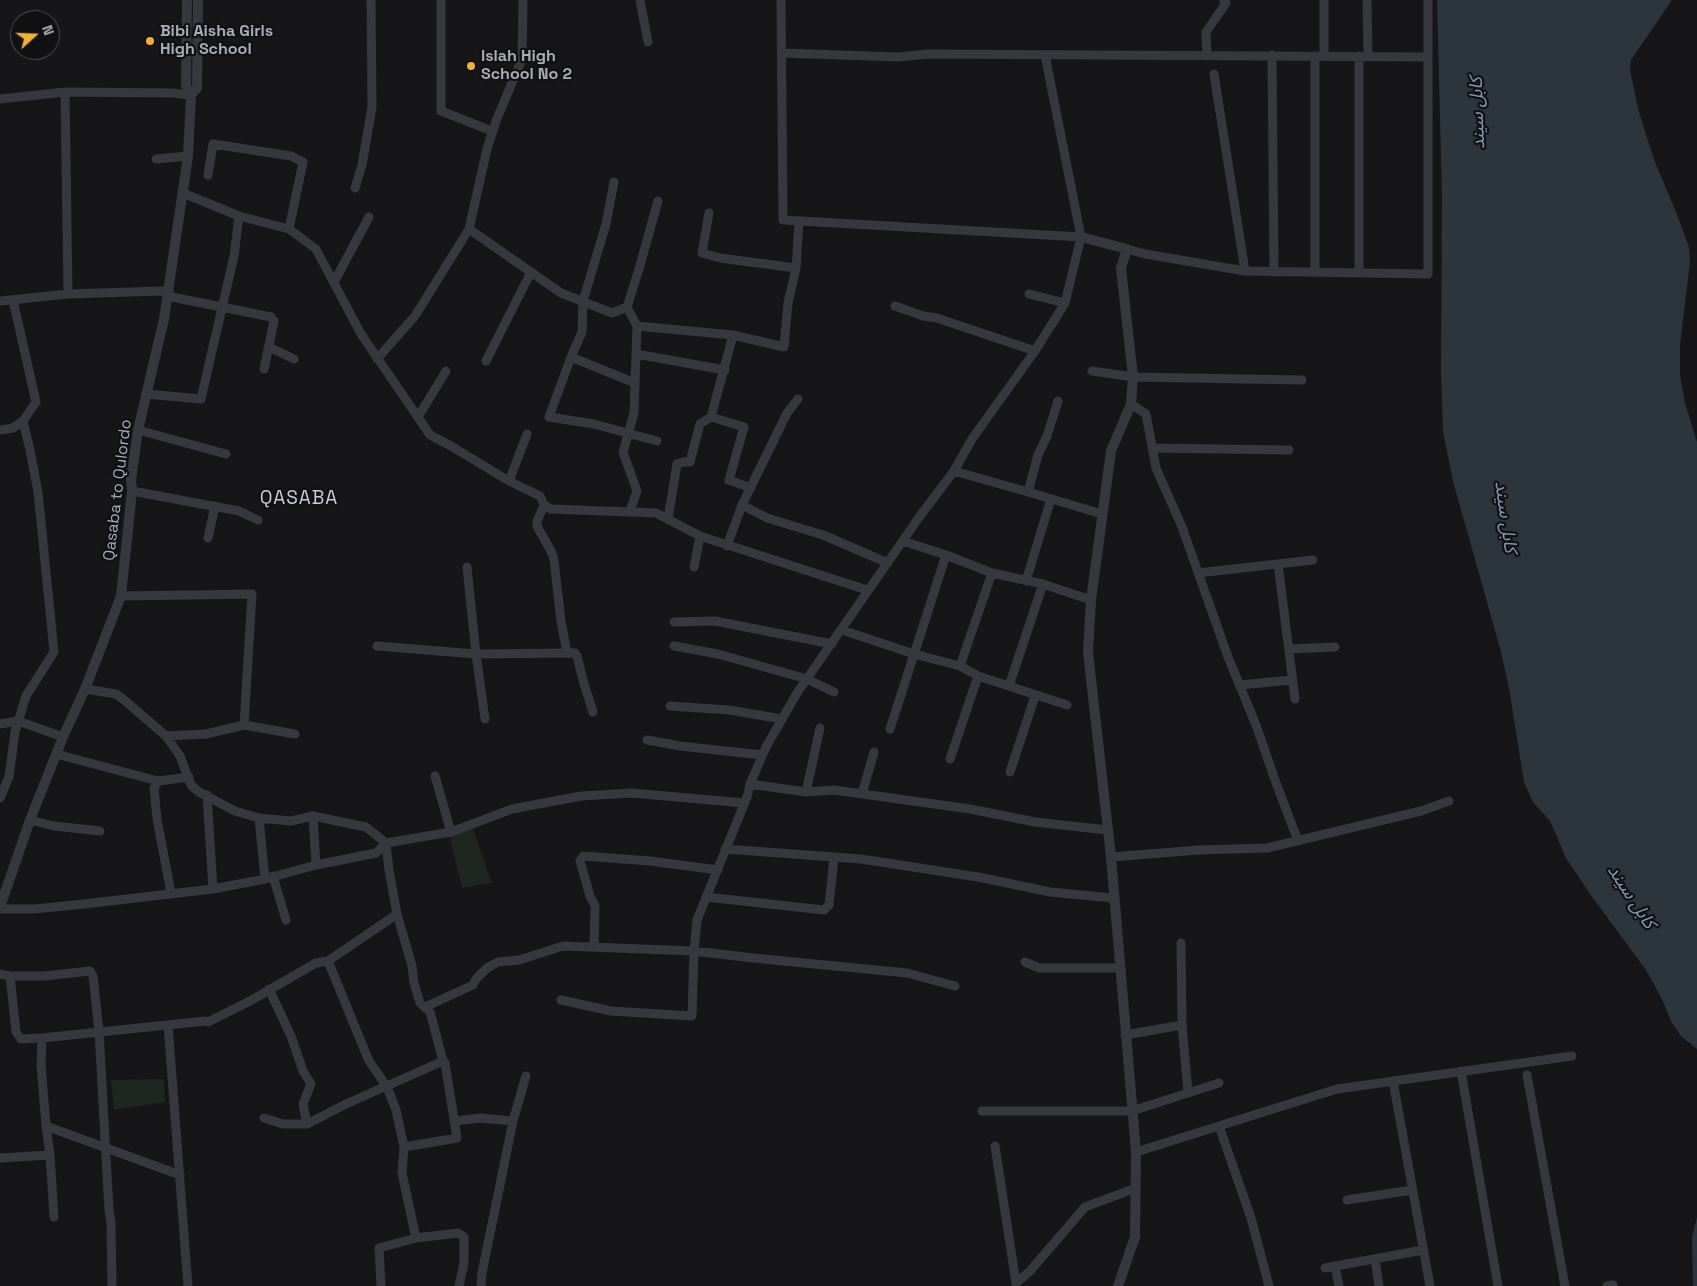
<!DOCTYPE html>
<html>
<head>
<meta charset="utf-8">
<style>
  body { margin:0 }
  #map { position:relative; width:1697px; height:1286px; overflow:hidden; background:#161618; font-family:"Space Grotesk",sans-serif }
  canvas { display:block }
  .north { position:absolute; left:10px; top:10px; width:50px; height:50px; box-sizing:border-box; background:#111113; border:1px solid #4d4f55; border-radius:50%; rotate:70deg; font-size:14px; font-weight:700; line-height:20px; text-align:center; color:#a8adb8 }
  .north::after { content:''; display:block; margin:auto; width:18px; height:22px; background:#f2b134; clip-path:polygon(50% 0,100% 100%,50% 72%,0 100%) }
</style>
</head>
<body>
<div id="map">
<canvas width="1697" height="1286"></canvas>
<div class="north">N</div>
</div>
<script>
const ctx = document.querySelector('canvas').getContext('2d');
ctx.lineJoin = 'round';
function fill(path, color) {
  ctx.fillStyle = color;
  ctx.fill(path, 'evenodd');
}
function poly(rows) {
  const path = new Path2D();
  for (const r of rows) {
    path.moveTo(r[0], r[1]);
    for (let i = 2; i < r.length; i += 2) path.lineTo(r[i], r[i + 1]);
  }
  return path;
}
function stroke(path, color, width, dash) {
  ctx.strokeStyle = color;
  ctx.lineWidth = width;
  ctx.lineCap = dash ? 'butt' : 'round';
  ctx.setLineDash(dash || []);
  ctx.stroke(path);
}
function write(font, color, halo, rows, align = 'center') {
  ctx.font = font + ' "Space Grotesk","Noto Sans Arabic",sans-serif';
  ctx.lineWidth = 4.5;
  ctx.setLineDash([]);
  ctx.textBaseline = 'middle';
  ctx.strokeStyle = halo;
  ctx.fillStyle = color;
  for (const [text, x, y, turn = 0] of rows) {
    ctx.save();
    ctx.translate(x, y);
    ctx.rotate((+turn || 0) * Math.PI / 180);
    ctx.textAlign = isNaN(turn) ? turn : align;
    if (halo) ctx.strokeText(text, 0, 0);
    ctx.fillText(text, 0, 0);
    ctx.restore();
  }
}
const green = poly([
  [472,827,492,883,462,888,449,835],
  [164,1079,165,1102,114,1110,111,1080]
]);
const water = poly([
  [1437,0,1672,0,1631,60,1630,70,1638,108,1645,132,1655,162,1678,217,1689,247,1690,262,1680,345,1680,376,1685,403,1697,442,1697,1049,1681,1036,1672,1023,1661,997,1646,970,1590,894,1566,858,1550,821,1533,802,1524,782,1509,688,1501,652,1453,481,1443,432,1441,371,1442,196],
  [1697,1217,1697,1286,1693,1286,1692,1237]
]);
const minor = poly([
  [441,0,441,111,492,131],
  [640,0,648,42],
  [781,0,783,220,1081,237],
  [1324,0,1324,56],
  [1367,0,1368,56],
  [782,53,898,57,928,54,1428,57],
  [1272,55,1274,272],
  [1207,56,1206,32,1226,3,1224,0],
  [1315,56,1315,273],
  [1359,56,1359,273],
  [1214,74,1245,271],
  [65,92,68,294],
  [0,99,65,92,172,93,191,95],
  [156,159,188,156],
  [208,175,213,144,291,156,303,162,289,229],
  [614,182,606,224,583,301,582,332,571,357,549,417,594,424,657,441],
  [355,188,362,165,372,107,371,0],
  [183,193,239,216,289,229,316,249,361,334,430,435,451,446,509,481,540,496,544,505,551,509,656,513,700,536,867,590],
  [709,213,702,253,720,258,796,268],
  [469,229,561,293,612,313,627,307],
  [1127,249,1145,254,1245,271,1428,274,1428,0],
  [334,282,369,217],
  [1029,294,1065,303],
  [0,301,68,294,162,291,168,292,172,297,271,317,274,321,264,369],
  [895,306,923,316,937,318,1035,351],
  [637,326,733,335,784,347,788,303,796,268,799,221],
  [269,347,294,359],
  [636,354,725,370],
  [571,357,635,383],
  [377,359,415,316,469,229,487,149,496,121,522,59,523,0],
  [486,361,531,272],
  [1092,371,1133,377,1302,380],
  [146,394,201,399,234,256,239,216],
  [1131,404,1146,414,1156,468,1182,527,1228,657,1256,725,1275,780,1298,841],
  [418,417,446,371],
  [711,417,733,335],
  [0,430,13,428,23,421],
  [138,430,226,454],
  [1152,448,1289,450],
  [954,471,1028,492,1102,514],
  [509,481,527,434],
  [132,491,239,511,258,520],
  [1028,492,1038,455,1047,436,1058,401],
  [544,505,537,521,537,526,552,553,554,560,561,621,567,653],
  [742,505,767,518,823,535,888,563],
  [630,511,637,491,623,452,634,413,637,326,627,307,639,269,658,201],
  [668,519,677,464,683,462,690,462,700,424,711,417,744,427,729,480,751,488],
  [208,538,215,506],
  [903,541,946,555,992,573,1043,584,1091,600],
  [727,546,742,505,787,413,798,399],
  [1278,564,1295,699],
  [467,567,476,654,485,719],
  [694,567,700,536],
  [1198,573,1313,560],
  [1026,581,1051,499],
  [121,596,252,594,244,725],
  [674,622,715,621,832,644],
  [842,630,914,654,960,666,978,676,1067,705],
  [377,646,476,654,575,653,577,656,584,684,593,712],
  [674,646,718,654,807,679,834,692],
  [1289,649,1335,647],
  [960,666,992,573],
  [1240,685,1292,680],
  [1009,686,1043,584],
  [85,689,116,694,123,699,166,736,180,756,191,785,199,792,235,811,259,818,291,821,313,816,366,827,386,843,389,870,397,914,412,966,414,983,420,1003,430,1012,443,1061,445,1063,457,1138,404,1147],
  [670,706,729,710,782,719],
  [0,724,18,721,63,737],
  [890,729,946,555],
  [166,736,206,734,244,725,295,734],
  [647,740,680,746,762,755],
  [56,754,158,781,189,777],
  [950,759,978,676],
  [1010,772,1035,696],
  [435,776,451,832],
  [158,781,154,788,157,819,171,893],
  [750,784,806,792,834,790,970,809,1035,822,1107,830],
  [806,792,820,728],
  [862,794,874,752],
  [207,795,213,889],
  [0,798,9,777,15,732,26,696,54,652,38,492,30,450,23,421,36,402,13,300],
  [313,816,316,865],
  [259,818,265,879],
  [30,820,54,826,100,831],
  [725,849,861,859,978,877,1050,892,1113,898],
  [1111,857,1199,850,1267,848,1421,811,1449,801],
  [273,876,286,920],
  [706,897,824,910,829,905,834,858],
  [0,909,34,909,84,904,213,889,265,879,316,865,376,853,386,843,451,832,512,809,581,796,632,793,744,803],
  [1181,943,1182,1025,1188,1092],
  [594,947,595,906,590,896,580,861,583,856,650,861,718,870],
  [328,961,369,1061,387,1087,396,1110,404,1147,402,1173,416,1238],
  [1025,962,1039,968,1119,968],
  [0,974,10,976,16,1032,21,1039,42,1038,206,1021,208,1022,250,1001,316,963,328,961,397,914],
  [10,976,44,976,90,971,93,976,99,1031,109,1210,111,1223,112,1286],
  [269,989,291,1036,303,1071,311,1084,303,1104,307,1124],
  [561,1000,611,1011,692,1016,694,951,697,920,747,797,750,784,766,747,797,693,920,516,954,471,972,439,1035,351,1065,303,1081,237,1045,55],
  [425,1007,473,985,476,979,487,968,498,962,519,960,563,946,694,951,753,958,907,973,955,986],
  [168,1025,188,1286],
  [1125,1035,1182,1025],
  [42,1038,41,1065,46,1126,50,1155,54,1217],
  [1461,1071,1498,1286],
  [1527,1075,1565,1286],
  [1393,1081,1430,1286],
  [982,1111,1132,1111,1219,1083],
  [264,1118,283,1124,307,1124,346,1104,443,1061],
  [455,1121,480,1118,513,1121],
  [46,1126,180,1175],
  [1219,1126,1251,1218,1269,1286],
  [995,1146,1016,1283,1030,1271,1085,1207,1136,1188],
  [1136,1152,1337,1089,1572,1056],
  [0,1158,50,1155],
  [1347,1200,1412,1190],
  [1375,1259,1379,1286],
  [1335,1266,1339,1286],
  [1325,1268,1423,1250],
  [381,1286,379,1248,416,1238,458,1233,464,1237,464,1263,459,1286],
  [481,1286,482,1273,513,1121,526,1076],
  [1607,1286,1613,1285]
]);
const tertiary = poly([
  [187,0,186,86,191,95],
  [1081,237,1127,249,1121,268,1133,377,1131,404,1111,451,1091,600,1088,652,1111,857,1136,1152,1135,1237,1118,1286],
  [0,907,30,820,63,737,85,689,121,596,132,491,131,480,138,430,164,319,188,156,191,95,197,88,198,0]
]);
const markers = [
  [150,41,5,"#f2b134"],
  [471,66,5,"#f2b134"]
];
const poiNames = [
  ["Bibi Aisha Girls",160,32],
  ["High School",160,50],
  ["Islah High",481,57],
  ["School No 2",481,75]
];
const streetNames = [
  ["Qasaba to Qulordo",118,490,-83]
];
const waterNames = [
  ["کابل سيند",1478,113,-92],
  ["کابل سيند",1505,517,82],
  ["کابل سيند",1631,897,57]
];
const quarterNames = [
  ["QASABA",299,499]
];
fill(green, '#1e261f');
fill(water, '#2c353c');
stroke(minor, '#37383d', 9);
stroke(tertiary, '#37383d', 10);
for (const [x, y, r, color] of markers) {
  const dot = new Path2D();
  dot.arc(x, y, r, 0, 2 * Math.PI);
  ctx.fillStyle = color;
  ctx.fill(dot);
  stroke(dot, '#111113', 2);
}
write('bold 16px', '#a8adb8', '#111113', poiNames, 'left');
write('16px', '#a8adb8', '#111113', streetNames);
write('italic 18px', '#7f9bb3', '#111113', waterNames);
ctx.letterSpacing = '1px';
write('19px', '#c9ccd4', '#111113', quarterNames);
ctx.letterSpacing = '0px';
</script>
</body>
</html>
